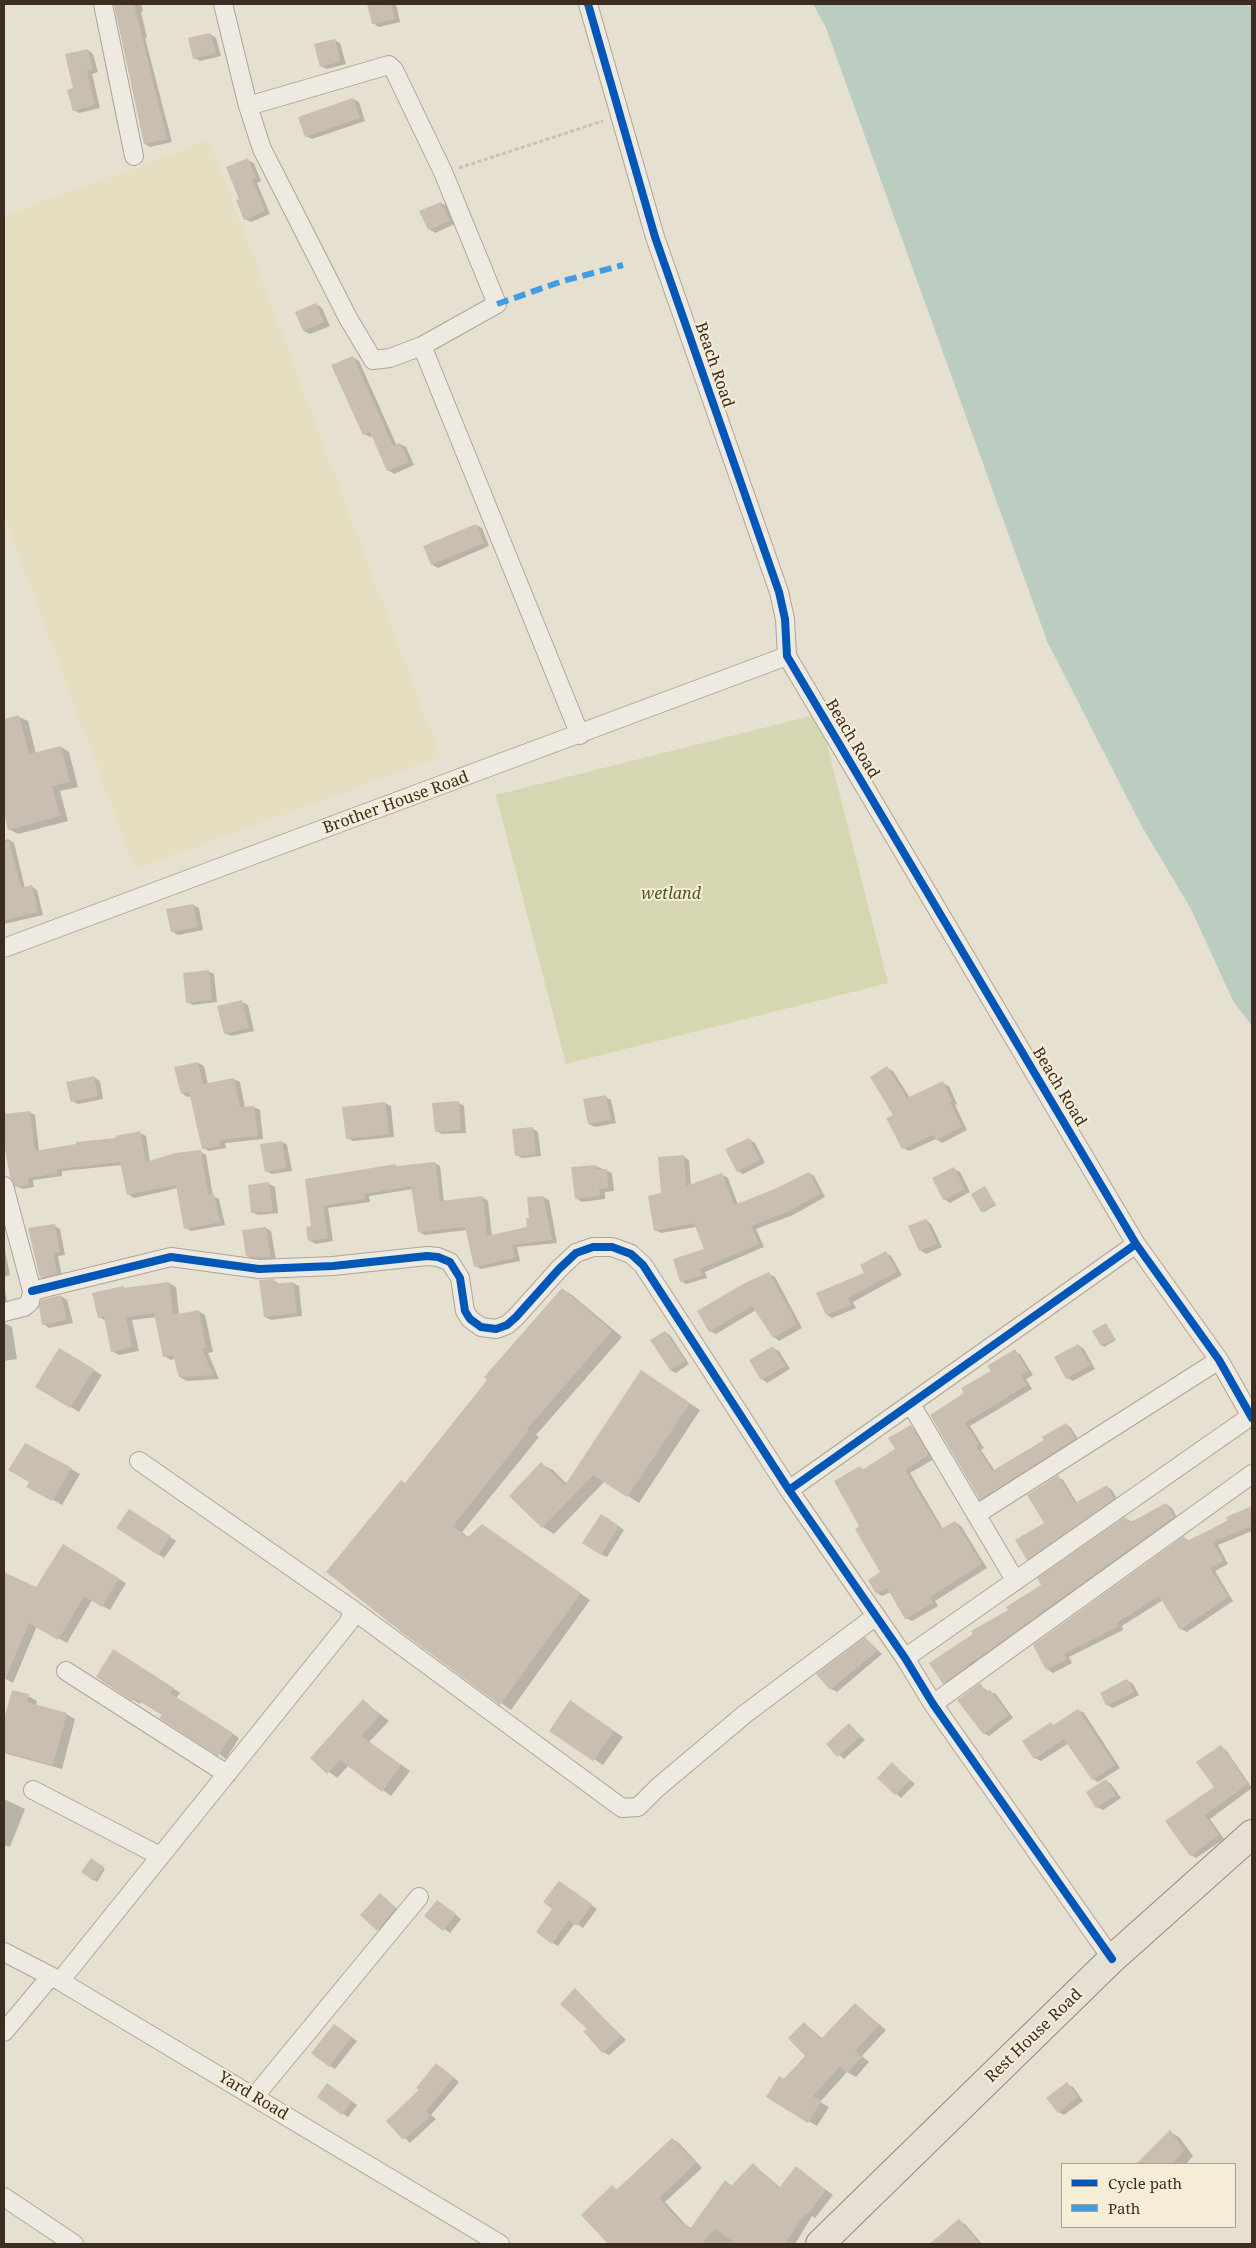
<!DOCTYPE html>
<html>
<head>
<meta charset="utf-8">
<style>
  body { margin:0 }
  #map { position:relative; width:1256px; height:2248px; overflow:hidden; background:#e6e0d0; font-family:"Noto Serif",serif }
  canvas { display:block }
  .frame { position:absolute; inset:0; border:5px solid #3c2d20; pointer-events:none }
  .legend { position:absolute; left:1061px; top:2163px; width:175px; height:65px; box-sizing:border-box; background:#f6edd7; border:1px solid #aca08e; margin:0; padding:6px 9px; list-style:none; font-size:15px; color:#3c2d20 }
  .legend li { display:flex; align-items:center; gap:10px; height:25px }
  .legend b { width:25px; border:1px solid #aca08e }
</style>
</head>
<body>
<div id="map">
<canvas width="1256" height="2248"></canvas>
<div class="frame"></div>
<ul class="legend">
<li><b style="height:6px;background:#0057b8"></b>Cycle path</li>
<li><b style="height:6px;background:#3f9de0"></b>Path</li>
</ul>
</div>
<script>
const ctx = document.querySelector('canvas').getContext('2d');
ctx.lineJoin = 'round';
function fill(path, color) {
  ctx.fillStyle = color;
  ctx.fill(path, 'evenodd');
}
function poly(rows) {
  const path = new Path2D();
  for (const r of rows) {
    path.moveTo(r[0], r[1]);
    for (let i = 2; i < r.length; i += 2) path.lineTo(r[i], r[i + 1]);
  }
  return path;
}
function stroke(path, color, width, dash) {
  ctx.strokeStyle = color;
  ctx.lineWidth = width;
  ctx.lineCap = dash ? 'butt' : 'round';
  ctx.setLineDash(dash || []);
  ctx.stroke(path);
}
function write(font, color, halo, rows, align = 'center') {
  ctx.font = font + ' "Noto Serif",serif';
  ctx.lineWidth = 4;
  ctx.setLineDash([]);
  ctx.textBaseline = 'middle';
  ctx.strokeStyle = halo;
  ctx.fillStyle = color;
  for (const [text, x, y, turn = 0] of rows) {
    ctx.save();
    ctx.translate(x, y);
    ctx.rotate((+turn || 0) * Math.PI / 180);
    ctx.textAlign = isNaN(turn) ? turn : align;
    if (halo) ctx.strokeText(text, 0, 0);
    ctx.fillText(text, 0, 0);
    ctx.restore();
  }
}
const farmland = poly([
  [210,140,441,757,135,869,4,517,4,216]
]);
const green = poly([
  [819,714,888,983,566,1064,496,795]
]);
const water = poly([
  [813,4,1252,4,1252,1026,1233,1001,1191,909,1141,825,1047,641,826,28]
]);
const shadow = poly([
  [114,4,141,4,143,11,141,12,147,38,145,38,172,142,150,147,145,144],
  [368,4,396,4,400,22,379,27,373,23],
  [210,34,216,38,221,56,200,61,194,58],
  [334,40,340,43,346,64,327,69,321,66],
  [88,50,93,54,98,72,92,74,100,108,79,113,74,110,75,89],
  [353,99,359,102,365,121,312,139,306,136],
  [248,160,254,163,261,181,257,183,270,214,251,222,245,219,241,199],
  [441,203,447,206,455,224,435,233,429,229],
  [316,304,322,308,330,326,310,334,304,331],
  [353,357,359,361,397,446,400,444,406,447,414,465,394,474,388,470,373,436,370,437,364,434],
  [476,525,482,528,489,546,438,568,432,565],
  [19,717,28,721,36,754,61,747,69,752,78,787,60,791,68,821,18,834,9,829,4,808,4,720],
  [8,839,14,843,25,888,31,886,37,890,43,915,4,924,4,841],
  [193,905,199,908,203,930,178,935,172,931],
  [208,971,214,974,217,1002,193,1005,187,1002],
  [242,1002,248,1005,254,1031,231,1036,225,1033],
  [198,1063,204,1066,208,1084,234,1079,240,1082,245,1108,254,1107,260,1110,263,1139,225,1143,226,1148,209,1151,203,1148,191,1096,187,1097,182,1093],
  [887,1068,893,1071,910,1098,943,1083,949,1086,957,1104,955,1105,967,1130,942,1143,936,1139,909,1151,903,1148],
  [94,1077,100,1081,103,1099,78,1104,72,1101],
  [606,1097,611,1100,616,1123,595,1127,589,1124],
  [385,1103,391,1106,394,1137,353,1141,347,1138],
  [459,1103,464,1106,466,1133,442,1134,436,1131],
  [29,1112,35,1115,39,1151,117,1139,140,1133,146,1136,150,1162,201,1152,206,1155,213,1196,219,1199,225,1225,191,1231,185,1228,178,1188,134,1198,128,1194,122,1165,62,1171,62,1176,33,1180,34,1187,22,1189,16,1186,11,1177,4,1115],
  [533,1129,538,1132,541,1156,522,1158,516,1155],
  [749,1139,755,1143,765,1163,743,1174,738,1171],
  [282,1142,287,1145,292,1171,272,1174,266,1171],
  [683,1156,689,1160,691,1186,722,1175,728,1178,738,1205,778,1189,809,1173,814,1176,825,1197,793,1215,756,1229,764,1247,705,1272,707,1278,686,1284,681,1281,706,1250,696,1227,661,1233,655,1230,662,1194],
  [435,1163,440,1166,444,1202,482,1197,488,1201,492,1236,529,1228,531,1219,543,1197,549,1200,557,1243,517,1247,520,1261,481,1269,476,1266,467,1230,425,1235,419,1232,413,1189,369,1196,370,1202,328,1208,333,1241,315,1244,309,1240,313,1227,306,1180,395,1165,399,1167],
  [596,1166,612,1173,614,1191,605,1192,605,1199,582,1202,576,1198],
  [954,1169,960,1172,970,1192,950,1203,944,1199],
  [269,1184,275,1187,278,1213,258,1215,252,1212],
  [985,1187,996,1205,984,1212,982,1211],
  [926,1220,931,1224,942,1247,926,1254,920,1250],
  [55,1226,60,1229,65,1255,58,1256,62,1277,46,1281,41,1277],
  [266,1228,271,1231,276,1260,253,1259,247,1256],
  [4,1245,10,1275,4,1277],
  [886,1253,891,1256,902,1275,853,1302,856,1308,832,1318,827,1315],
  [769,1274,775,1277,802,1328,779,1341,774,1337,756,1310,716,1334,710,1331],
  [273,1280,279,1284,293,1283,299,1286,302,1316,271,1320,265,1317],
  [169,1283,176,1287,179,1315,198,1311,205,1315,213,1352,208,1353,219,1379,187,1381,180,1377,175,1359,171,1360,164,1356,157,1317,132,1320,139,1351,119,1355,112,1351,106,1321,99,1317,123,1287,126,1289],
  [4,1286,8,1305,4,1307],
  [562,1289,572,1295,622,1337,536,1435,539,1437,462,1532,469,1538,482,1525,590,1600,511,1710,401,1630],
  [61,1296,67,1300,73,1323,49,1328,44,1324],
  [4,1323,12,1327,17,1359,4,1361],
  [1106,1325,1116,1340,1104,1347,1102,1345],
  [665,1332,670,1335,689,1364,676,1373,670,1370],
  [1078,1345,1084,1349,1095,1369,1073,1381,1067,1378],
  [773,1348,779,1351,790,1369,767,1383,762,1379],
  [60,1349,102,1375,79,1412,37,1386],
  [1015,1351,1020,1354,1033,1375,1026,1379,1032,1389,970,1426,984,1448,981,1450,995,1471,1045,1441,1066,1424,1071,1428,1080,1442,986,1502,981,1499,931,1415,966,1393],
  [653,1379,700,1410,639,1503,605,1481,554,1534,543,1527,510,1496,541,1464,553,1470,567,1484],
  [911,1427,917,1430,934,1459,910,1473,943,1529,955,1522,961,1526,987,1568,935,1601,938,1606,912,1621,906,1618,891,1592,882,1596,877,1593,882,1573,861,1527,860,1467,864,1470,896,1450],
  [71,1469,80,1474,62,1505,28,1486],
  [1058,1477,1063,1480,1077,1503,1107,1487,1112,1490,1119,1502,1033,1562,1028,1559,1046,1524],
  [1166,1504,1172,1508,1179,1521,950,1686,944,1683,1010,1611,1125,1518,1132,1522],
  [1249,1509,1252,1511,1252,1531,1218,1545,1228,1564,1215,1571,1233,1601,1187,1632,1181,1629,1163,1600,1122,1626,1123,1630,1069,1657,1072,1663,1053,1673,1047,1669,1034,1646,1184,1538,1190,1541],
  [135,1514,176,1541,164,1558,118,1527],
  [607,1518,624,1530,607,1557,601,1554],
  [63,1546,126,1583,110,1610,92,1600,67,1643,37,1626,13,1683,4,1678,4,1573,37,1588],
  [866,1639,882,1654,837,1692,831,1689],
  [121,1655,180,1693,176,1698,239,1738,226,1759,164,1715,141,1702,140,1704,97,1677],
  [1127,1680,1133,1684,1139,1695,1113,1708,1107,1705],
  [980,1685,989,1692,996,1694,1013,1718,989,1736,983,1733],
  [12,1692,28,1696,37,1701,36,1706,66,1714,75,1719,62,1769,4,1753,4,1724],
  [363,1701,389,1721,369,1742,410,1771,391,1796,349,1765,337,1778,312,1758],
  [579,1707,623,1737,603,1765,551,1731],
  [1078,1710,1084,1713,1120,1768,1098,1782,1093,1779,1069,1743,1041,1761,1035,1758,1024,1741,1051,1723,1055,1726],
  [849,1725,865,1740,844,1759,827,1744],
  [1221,1747,1226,1750,1252,1788,1210,1819,1224,1839,1196,1858,1191,1855,1167,1821,1216,1787],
  [892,1764,915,1784,901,1798,879,1778],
  [1106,1781,1111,1784,1121,1798,1103,1810,1097,1807],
  [4,1799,25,1809,10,1847,4,1845],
  [91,1860,105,1869,97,1882,82,1872],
  [565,1886,597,1909,583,1928,575,1923,558,1946,553,1943,554,1908],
  [380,1895,401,1912,384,1933,361,1915],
  [442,1904,461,1919,450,1933,426,1916],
  [575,1990,626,2040,609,2055,603,2052,588,2029],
  [855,2004,886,2030,862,2056,869,2062,856,2077,847,2072,820,2102,829,2107,817,2126,767,2097,807,2056,804,2023,823,2039],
  [340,2029,357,2041,335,2069,330,2066],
  [442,2068,459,2082,431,2115,436,2119,410,2143,387,2121],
  [1067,2084,1073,2087,1083,2101,1064,2115,1059,2112],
  [333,2088,357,2105,348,2117,318,2097],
  [1170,2132,1179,2137,1193,2156,1186,2164,1138,2164],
  [672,2139,679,2143,702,2168,665,2202,685,2224,692,2229,725,2182,733,2186,754,2165,781,2188,796,2168,833,2195,815,2218,812,2216,795,2244,610,2244,582,2215,612,2187,618,2190],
  [959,2221,965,2224,982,2244,943,2244,938,2238]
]);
const building = poly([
  [114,4,134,4,167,139,144,144],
  [367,4,391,4,395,19,372,24],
  [210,33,216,53,193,59,188,38],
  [335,39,340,61,320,67,314,44],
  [88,49,93,69,87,71,95,105,73,111,67,90,73,88,65,54],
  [353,98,360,118,305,137,298,117],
  [248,158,256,178,252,179,265,211,244,220,236,200,239,199,226,167],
  [441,202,450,221,428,230,419,211],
  [316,303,324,322,303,331,295,312],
  [353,356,393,446,400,443,409,462,387,471,370,432,363,435,331,365],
  [476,524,484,543,431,565,423,546],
  [19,715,29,754,61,746,70,782,52,786,60,816,8,830,4,813,4,719],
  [9,841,21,888,32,885,38,912,4,920,4,842],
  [193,904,198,927,171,932,166,909],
  [209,970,212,1000,186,1003,183,973],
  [242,1000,249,1028,224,1034,217,1006],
  [198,1062,203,1084,234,1078,240,1107,254,1106,258,1136,220,1140,221,1146,202,1149,189,1092,181,1094,174,1067],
  [887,1066,907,1098,943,1081,952,1101,950,1102,962,1127,936,1140,933,1135,902,1149,886,1118,893,1115,870,1077],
  [94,1076,98,1096,71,1102,66,1082],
  [606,1095,611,1120,588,1124,583,1099],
  [459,1101,461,1130,435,1132,432,1103],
  [385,1102,389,1134,346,1139,342,1107],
  [30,1111,35,1151,76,1144,76,1142,116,1138,115,1136,140,1131,146,1162,175,1153,201,1150,208,1195,214,1194,220,1222,184,1229,176,1185,127,1195,120,1162,57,1169,57,1173,28,1178,29,1185,15,1187,10,1177,4,1143,4,1114],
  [533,1127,536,1154,515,1156,512,1129],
  [749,1138,760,1160,737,1172,725,1149],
  [282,1141,286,1168,265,1172,260,1144],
  [684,1155,686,1186,722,1173,734,1205,777,1188,809,1172,820,1194,787,1212,751,1226,759,1244,700,1269,702,1275,680,1282,673,1259,704,1249,694,1223,654,1231,648,1196,661,1193,658,1157],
  [435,1162,440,1201,483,1196,487,1236,527,1227,526,1218,529,1218,527,1197,543,1196,552,1240,512,1245,515,1258,474,1267,465,1227,418,1232,411,1186,364,1194,365,1199,323,1206,328,1238,308,1241,306,1227,311,1226,305,1179,396,1164,396,1166],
  [596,1165,597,1169,607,1169,608,1188,599,1189,600,1196,575,1199,571,1167],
  [954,1167,965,1189,943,1200,932,1178],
  [269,1182,273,1211,251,1213,248,1185],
  [985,1186,995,1204,981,1212,971,1194],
  [926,1219,937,1244,919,1251,908,1226],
  [55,1224,60,1252,53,1253,57,1274,40,1278,28,1228],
  [266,1227,271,1258,246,1256,242,1230],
  [886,1251,897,1272,848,1298,851,1305,826,1315,816,1293,864,1273,860,1265],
  [769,1272,797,1324,773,1338,752,1306,709,1332,697,1311,743,1284],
  [274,1279,274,1284,293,1282,297,1313,264,1317,259,1280],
  [169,1282,173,1315,199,1310,206,1348,202,1349,213,1375,179,1377,173,1355,163,1357,154,1313,126,1317,132,1347,111,1352,104,1317,98,1318,92,1293,123,1286,123,1288],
  [562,1288,612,1331,527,1429,529,1430,453,1526,467,1538,482,1524,581,1593,500,1705,400,1631,326,1572,401,1480,405,1483,487,1380,484,1377],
  [61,1295,67,1320,42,1325,39,1307,41,1300],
  [1106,1323,1115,1339,1101,1346,1092,1331],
  [665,1331,685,1361,670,1370,650,1340],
  [1078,1344,1090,1365,1066,1379,1054,1357],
  [773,1346,785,1366,761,1380,749,1360],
  [59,1348,94,1369,70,1408,35,1387],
  [1015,1349,1028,1371,1021,1375,1027,1385,965,1423,979,1444,976,1446,992,1471,1044,1440,1042,1437,1066,1423,1075,1439,980,1500,930,1415,964,1393,961,1388,991,1371,987,1366],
  [641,1370,690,1403,627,1497,593,1475,542,1528,509,1496,541,1462,565,1485],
  [911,1425,929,1455,905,1470,941,1529,955,1521,982,1564,930,1597,933,1603,905,1619,887,1588,876,1594,868,1580,880,1572,855,1529,859,1526,834,1481,860,1466,862,1470,895,1449,888,1438],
  [25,1443,72,1468,52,1501,26,1487,29,1482,8,1470],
  [1058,1475,1075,1503,1107,1485,1114,1499,1027,1560,1015,1540,1044,1523,1027,1495],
  [1166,1503,1174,1517,980,1657,967,1664,968,1666,943,1684,929,1663,973,1634,971,1631,1008,1610,1006,1607,1041,1585,1037,1578,1125,1517,1128,1522,1135,1520],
  [1252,1506,1252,1526,1213,1542,1223,1561,1210,1568,1228,1597,1180,1630,1159,1596,1117,1623,1119,1626,1064,1654,1067,1659,1046,1670,1033,1645,1184,1536,1187,1541,1228,1521,1226,1517],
  [129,1509,171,1536,158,1555,116,1528],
  [601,1514,619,1526,601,1555,582,1543],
  [63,1544,119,1578,102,1607,84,1596,58,1640,29,1623,4,1682,4,1572,36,1587],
  [865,1637,877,1651,830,1690,816,1674],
  [113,1649,174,1688,170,1693,233,1733,218,1756,159,1718,162,1715,134,1698,132,1701,96,1677],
  [1127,1679,1134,1692,1106,1706,1100,1693],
  [980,1683,986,1692,990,1690,1009,1715,983,1734,957,1700],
  [12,1690,29,1694,27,1702,67,1713,53,1765,4,1752,4,1719],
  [363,1699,380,1715,361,1736,401,1765,382,1792,340,1760,327,1774,310,1758],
  [570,1700,614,1731,593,1761,549,1731],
  [1078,1709,1115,1765,1092,1780,1064,1739,1034,1759,1022,1741,1051,1722,1053,1725],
  [849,1723,861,1736,837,1757,826,1744],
  [1221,1745,1248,1784,1205,1815,1219,1835,1190,1856,1165,1821,1214,1787,1196,1762],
  [892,1762,910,1780,895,1795,877,1778],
  [1106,1779,1116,1795,1096,1808,1086,1792],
  [91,1858,104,1867,94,1881,81,1872],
  [559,1881,592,1904,577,1926,569,1920,552,1944,536,1932,552,1909,543,1902],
  [380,1893,396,1908,377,1931,360,1915],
  [437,1900,456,1914,443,1931,424,1916],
  [575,1988,621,2036,602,2053,583,2031,587,2029,560,2004],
  [855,2003,879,2025,855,2051,862,2057,847,2073,840,2066,813,2096,821,2101,808,2123,766,2097,779,2076,784,2079,805,2056,788,2038,804,2022,821,2039],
  [334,2024,352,2037,329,2067,311,2053],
  [436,2063,454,2078,426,2111,431,2116,403,2140,386,2121,419,2090,416,2088],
  [1067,2082,1078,2097,1058,2113,1046,2098],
  [327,2083,352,2101,342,2115,317,2097],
  [1170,2130,1184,2150,1173,2164,1136,2164],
  [672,2138,696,2163,659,2198,682,2224,684,2222,690,2229,725,2180,731,2186,753,2163,779,2188,796,2166,826,2190,807,2215,805,2213,785,2244,737,2244,715,2229,703,2241,707,2244,608,2244,581,2215,612,2185,616,2190],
  [959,2219,980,2244,929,2244]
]);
const path = poly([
  [459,168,603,121]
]);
const street = poly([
  [103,4,134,156],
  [223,4,248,106,262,149,348,318,373,360,390,358,422,346,580,735],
  [588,4,655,237,779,592,785,619,787,656,1136,1244,1219,1360,1252,1418],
  [248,106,389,65,394,70,443,172,497,304,422,346],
  [4,948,787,656],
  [4,1186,32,1291,30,1302,24,1307,4,1312],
  [32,1291,171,1257,259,1269,333,1266,427,1256,438,1257,450,1262,460,1278,465,1311,470,1319,481,1327,496,1329,507,1325,516,1317,559,1269,576,1253,593,1247,612,1247,631,1254,643,1265,789,1490],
  [912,1406,1015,1580],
  [977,1514,1219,1360],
  [353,1610,622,1808,638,1807,657,1788,745,1714,876,1616],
  [905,1658,1251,1416],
  [66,1671,227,1774],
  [933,1704,1252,1474],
  [33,1790,160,1856],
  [4,1952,60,1981,500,2244],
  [1112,1959,933,1704,905,1658,789,1490,1136,1244],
  [60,1981,349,1622,353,1610,139,1461],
  [4,2032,50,1977],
  [254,2097,419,1897],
  [4,2197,74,2244]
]);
const primary = poly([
  [820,2244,1112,1959,1252,1834]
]);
const quiet = poly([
  [497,304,563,281,623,265]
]);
const cycleway = poly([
  [588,4,655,237,779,592,785,619,787,656,1136,1244,1219,1360,1252,1418],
  [32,1291,171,1257,259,1269,333,1266,427,1256,438,1257,450,1262,460,1278,465,1311,470,1319,481,1327,496,1329,507,1325,516,1317,559,1269,576,1253,593,1247,612,1247,631,1254,643,1265,789,1490],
  [1112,1959,933,1704,905,1658,789,1490,1136,1244]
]);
const streetNames = [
  ["Beach Road",714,365,71],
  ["Beach Road",852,739,59],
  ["Brother House Road",396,803,-20],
  ["Beach Road",1059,1087,59],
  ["Rest House Road",1034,2036,-44],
  ["Yard Road",253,2096,31]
];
const parkNames = [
  ["wetland",671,894]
];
fill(farmland, '#e5dec1');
fill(green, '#d6d6b3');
fill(water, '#bbccc1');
fill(shadow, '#0003');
fill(building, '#cabeb1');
stroke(street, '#aca598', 20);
stroke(primary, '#918a7f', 30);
stroke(path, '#c7c1b8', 3, [4, 2.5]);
stroke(street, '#eeeae2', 18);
stroke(primary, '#e5e0d3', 28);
stroke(quiet, '#3f9de0', 6, [12, 6]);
stroke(cycleway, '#0057b8', 8);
write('16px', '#3c2d20', '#f6edd7', streetNames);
write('italic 16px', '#4d5826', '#f6edd7', parkNames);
</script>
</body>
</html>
